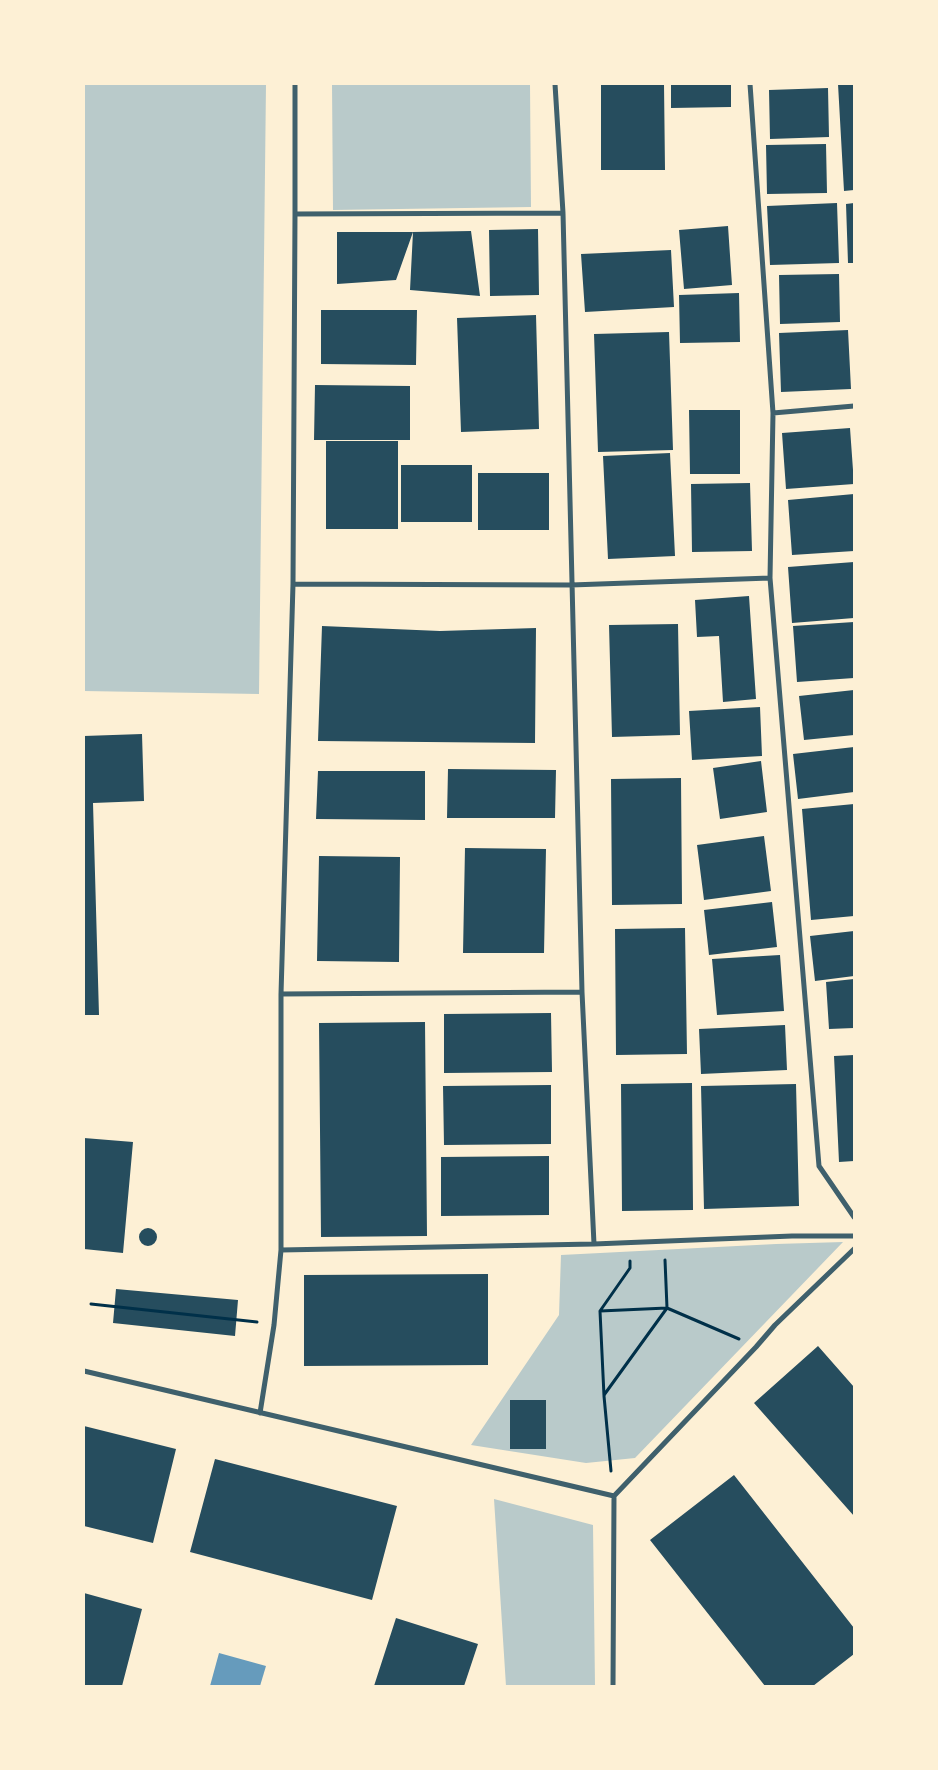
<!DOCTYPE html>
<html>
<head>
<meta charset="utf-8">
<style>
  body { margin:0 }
  #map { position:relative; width:938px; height:1770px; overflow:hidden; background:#fdf0d5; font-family:"Noto Sans",sans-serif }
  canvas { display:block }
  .frame { position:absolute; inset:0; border:85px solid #fdf0d5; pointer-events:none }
</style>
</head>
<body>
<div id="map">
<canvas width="938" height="1770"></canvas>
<div class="frame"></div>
</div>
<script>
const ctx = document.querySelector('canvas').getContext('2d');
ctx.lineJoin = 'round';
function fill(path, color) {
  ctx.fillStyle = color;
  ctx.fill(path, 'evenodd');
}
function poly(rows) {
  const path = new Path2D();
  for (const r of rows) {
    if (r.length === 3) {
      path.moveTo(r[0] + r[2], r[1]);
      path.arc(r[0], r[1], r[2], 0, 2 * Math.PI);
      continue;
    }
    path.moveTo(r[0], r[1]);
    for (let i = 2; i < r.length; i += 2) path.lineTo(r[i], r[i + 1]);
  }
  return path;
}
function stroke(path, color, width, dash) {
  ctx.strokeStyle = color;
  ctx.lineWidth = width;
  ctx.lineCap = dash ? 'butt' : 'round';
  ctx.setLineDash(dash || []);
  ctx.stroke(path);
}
const green = poly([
  [84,84,266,84,259,694,84,691],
  [332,84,530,84,531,207,333,210],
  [843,1242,635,1458,586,1463,471,1445,559,1315,561,1255,776,1244],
  [494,1499,593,1525,595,1686,506,1686]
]);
const water = poly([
  [219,1653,266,1666,260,1686,210,1686]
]);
const building = poly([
  [601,84,664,84,665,170,601,170],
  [671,84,731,84,731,107,671,108],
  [838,84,854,84,854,190,844,191],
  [828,88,829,137,770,139,769,90],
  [826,144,827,193,767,194,766,145],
  [837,203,839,263,770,265,767,206],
  [854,203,854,263,848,263,846,204],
  [728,226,732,285,684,289,679,230],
  [538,229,539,295,490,296,489,230],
  [471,231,480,296,410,290,413,232],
  [337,232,413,232,396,280,337,284],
  [671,250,674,307,585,312,581,254],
  [839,274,840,322,780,324,779,275],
  [739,293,740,342,680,343,679,295],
  [321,310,417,310,416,365,321,364],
  [536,315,539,429,461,432,457,318],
  [848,330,851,389,781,392,779,333],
  [669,332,673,450,598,452,594,334],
  [315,385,410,386,410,440,314,440],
  [689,410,740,410,740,474,690,474],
  [850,428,854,484,786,489,782,433],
  [326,441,398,441,398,529,326,529],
  [670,453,675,556,608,559,603,456],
  [401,465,472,465,472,522,401,522],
  [478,473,549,473,549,530,478,530],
  [750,483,752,551,692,552,691,484],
  [854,494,854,551,792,555,788,500],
  [854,562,854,618,792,623,788,567],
  [749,596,756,699,723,702,719,636,697,637,695,600],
  [854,622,854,678,797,682,793,626],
  [678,624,680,735,612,737,609,625],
  [322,626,440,631,536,628,535,743,318,741],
  [854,690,854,735,804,740,799,696],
  [760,707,762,756,692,760,689,711],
  [142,734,144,801,93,803,99,1015,84,1015,84,736],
  [854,747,854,792,798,799,793,754],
  [761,761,767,812,720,819,713,768],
  [448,769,556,770,555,818,447,818],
  [318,771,425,771,425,820,316,819],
  [681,778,682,904,612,905,611,779],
  [854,804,854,916,811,920,802,809],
  [764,836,771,891,704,900,697,845],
  [465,848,546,849,544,953,463,953],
  [319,856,400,857,399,962,317,961],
  [772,902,777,947,709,955,704,910],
  [685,928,687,1054,616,1055,615,929],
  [854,931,854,976,815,981,810,936],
  [780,955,784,1011,717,1015,712,959],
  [854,979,854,1028,829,1029,826,982],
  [551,1013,552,1072,444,1073,444,1014],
  [425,1022,427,1236,321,1237,319,1023],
  [785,1025,787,1070,701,1074,699,1029],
  [854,1055,854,1161,839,1162,834,1056],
  [692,1083,693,1210,622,1211,621,1084],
  [796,1084,799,1206,704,1209,701,1086],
  [551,1085,551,1144,444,1145,443,1086],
  [84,1138,133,1142,123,1253,84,1249],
  [549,1156,549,1215,441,1216,441,1157],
  [148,1237,9],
  [488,1274,488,1365,304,1366,304,1275],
  [116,1289,238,1300,235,1336,113,1323],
  [818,1346,854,1387,854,1516,754,1403],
  [510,1400,546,1400,546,1449,510,1449],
  [84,1426,176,1449,153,1543,84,1526],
  [215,1459,397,1506,372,1600,190,1552],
  [734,1475,854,1628,854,1654,813,1686,765,1686,650,1540],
  [84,1593,142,1609,122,1686,84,1686],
  [396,1618,478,1644,464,1686,374,1686]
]);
const path = poly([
  [91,1304,257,1322],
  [600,1311,630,1268,630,1261],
  [604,1395,667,1308,739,1339],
  [611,1471,604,1396,600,1311,667,1308,665,1260]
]);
const minor = poly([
  [555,84,563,213,582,992,594,1244],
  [750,84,773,413,770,578,819,1166,854,1217],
  [295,214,563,213],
  [773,413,854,406],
  [293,584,571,585,770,578],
  [281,994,582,992],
  [281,1250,594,1244,792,1236,854,1236],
  [84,1371,614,1496],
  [260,1413,274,1325,281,1250,281,994,293,584,295,214,295,84],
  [613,1686,614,1496,756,1347,775,1325,854,1249]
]);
fill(green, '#b9caca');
fill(water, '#669bbc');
fill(building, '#264d5e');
stroke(path, '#003049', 3);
stroke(minor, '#3f606c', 5);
</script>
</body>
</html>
